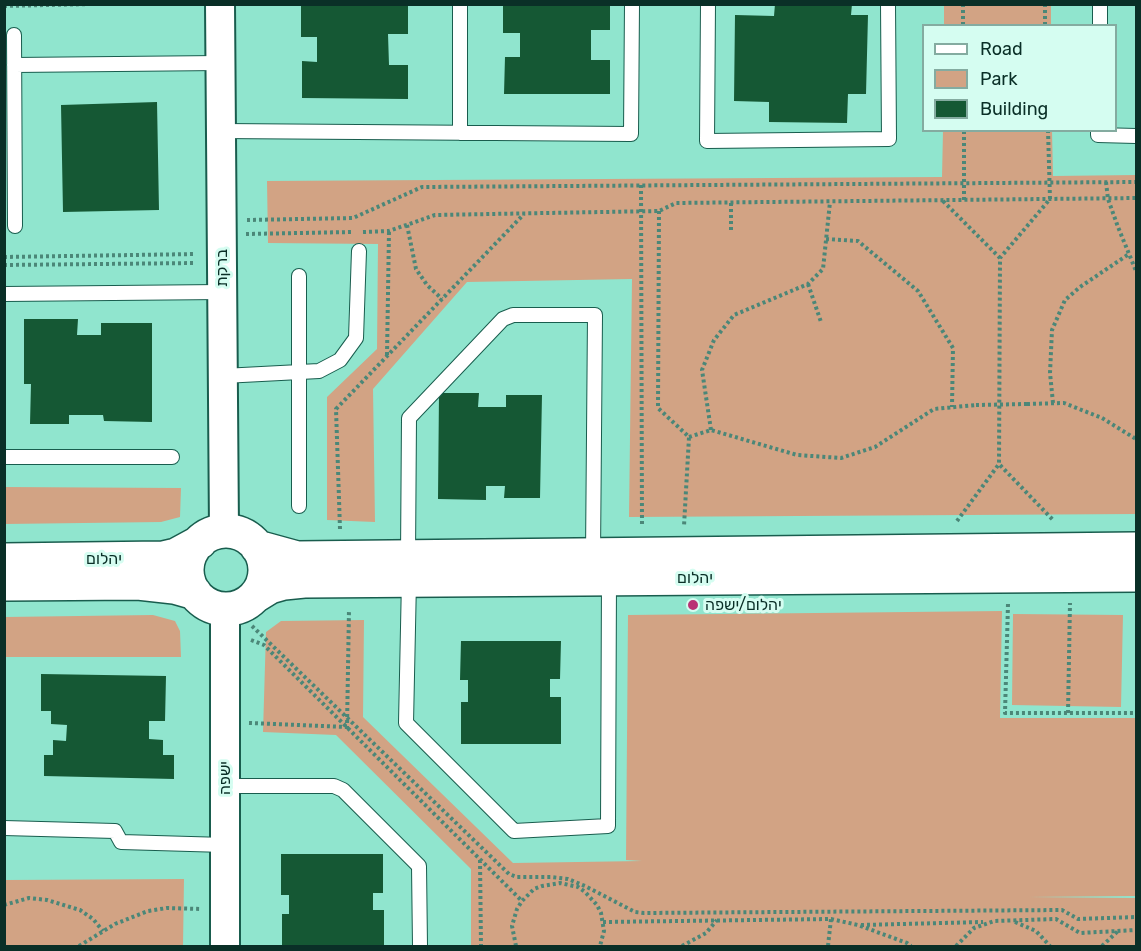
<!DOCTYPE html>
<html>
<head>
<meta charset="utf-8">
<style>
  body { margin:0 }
  #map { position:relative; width:1141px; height:951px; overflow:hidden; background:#90e5ce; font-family:Rubik,sans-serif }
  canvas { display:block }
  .frame { position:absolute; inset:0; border:6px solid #0a2f27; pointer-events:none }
  .legend { position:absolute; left:922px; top:24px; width:195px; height:108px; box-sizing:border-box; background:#d5fdf1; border:2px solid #84aba0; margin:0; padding:8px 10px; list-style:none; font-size:18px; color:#0a2f27 }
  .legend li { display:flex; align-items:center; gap:12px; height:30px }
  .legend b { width:30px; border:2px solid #84aba0 }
</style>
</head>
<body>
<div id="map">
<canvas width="1141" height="951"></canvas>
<div class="frame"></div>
<ul class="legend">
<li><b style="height:8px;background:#fff"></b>Road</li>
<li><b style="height:16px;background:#d2a384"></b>Park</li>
<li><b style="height:16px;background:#155834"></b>Building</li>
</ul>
</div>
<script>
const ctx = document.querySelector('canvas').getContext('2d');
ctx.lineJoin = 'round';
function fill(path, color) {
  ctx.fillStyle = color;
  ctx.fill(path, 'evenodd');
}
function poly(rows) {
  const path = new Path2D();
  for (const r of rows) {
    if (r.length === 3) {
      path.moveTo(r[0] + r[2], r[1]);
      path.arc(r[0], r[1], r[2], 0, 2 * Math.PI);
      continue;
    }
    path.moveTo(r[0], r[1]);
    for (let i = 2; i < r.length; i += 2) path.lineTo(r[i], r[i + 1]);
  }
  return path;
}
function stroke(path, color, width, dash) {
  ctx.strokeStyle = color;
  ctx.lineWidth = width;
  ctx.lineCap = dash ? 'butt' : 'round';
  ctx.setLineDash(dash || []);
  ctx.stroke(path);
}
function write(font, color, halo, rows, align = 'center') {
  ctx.font = font + ' Rubik,"Noto Sans Hebrew",sans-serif';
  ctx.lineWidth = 6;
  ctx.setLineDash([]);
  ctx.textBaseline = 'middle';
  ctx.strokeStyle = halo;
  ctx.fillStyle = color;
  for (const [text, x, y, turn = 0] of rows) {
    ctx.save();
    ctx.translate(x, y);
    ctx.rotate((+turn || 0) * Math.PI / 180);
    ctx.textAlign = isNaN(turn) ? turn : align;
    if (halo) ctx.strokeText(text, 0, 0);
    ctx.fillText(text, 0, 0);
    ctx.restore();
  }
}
const green = poly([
  [944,5,1051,5,1051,25,944,25],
  [943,131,1052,131,1053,176,1136,175,1136,514,629,517,632,279,467,282,373,389,375,522,327,520,327,397,377,349,378,244,268,243,267,181,942,177],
  [5,487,181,488,180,517,161,522,5,524],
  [1002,611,1000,718,1136,718,1136,896,1029,897,1136,898,1136,946,471,946,471,869,336,735,263,732,266,632,281,621,364,620,363,717,513,863,642,861,626,860,628,615],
  [1013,614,1123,615,1121,707,1012,705],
  [153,615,175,621,180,631,181,657,5,657,5,617],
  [184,879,183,946,5,946,5,880]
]);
const building = poly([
  [301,4,408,4,408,34,388,34,389,65,408,65,408,99,302,98,302,61,317,62,317,37,301,37],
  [503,4,610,4,610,30,591,30,591,60,610,60,610,94,504,94,505,57,520,57,520,33,503,33],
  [775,4,852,4,851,15,868,15,866,94,848,94,847,123,769,122,769,102,734,101,735,15,774,16],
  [157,102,159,210,63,212,61,105],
  [24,319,78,319,77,335,101,335,101,323,152,323,152,422,104,421,103,415,69,415,69,424,30,424,31,384,24,384],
  [439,393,479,393,478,407,506,407,506,395,542,395,540,498,504,498,505,486,486,486,486,500,438,499],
  [461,641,561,641,560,679,550,679,550,697,561,697,561,744,461,744,461,702,468,702,468,680,460,680],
  [41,674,166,676,165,721,149,721,149,739,163,740,163,755,174,755,174,779,44,776,44,755,53,755,53,740,66,741,67,725,51,724,51,711,41,711],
  [281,854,383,854,383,893,373,893,373,910,384,910,384,946,282,946,282,914,289,914,289,895,281,895]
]);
const path = poly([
  [963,4,963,26],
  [1045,4,1045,26],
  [4,6,93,4],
  [1048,130,1050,199,1000,258,999,464,1054,521],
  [1106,182,1108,199,1118,227,1136,271],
  [641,185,642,527],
  [964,200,964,130],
  [943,201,1000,258],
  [659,211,658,408,689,437,684,526],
  [247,220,353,218,422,187,1136,182],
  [407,225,416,269,427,285,442,299],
  [731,230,731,203],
  [363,232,389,231,435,215,659,211,676,203,1136,198],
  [246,234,353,232],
  [826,239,858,241,918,291,953,348,952,407],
  [4,257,196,254],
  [4,265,196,263],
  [808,284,821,322],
  [387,355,389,231],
  [1053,403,1050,373,1052,330,1065,300,1080,287,1129,254],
  [1027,404,1064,403,1102,418,1136,439],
  [711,430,702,370,714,340,734,315,808,284,823,269,830,202],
  [689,437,711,430,797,455,841,458,875,447,934,409,976,405],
  [957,521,999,464],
  [340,529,336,409,524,214],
  [1008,604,1005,713,1136,713],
  [252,626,509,874,517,877,551,877,568,879,585,886,635,912,644,913,1062,910,1078,919,1136,917],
  [251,640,264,645,522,901],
  [1068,713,1070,603],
  [249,723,347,727,349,610],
  [480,860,481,946],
  [4,905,29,898,47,900,80,910,93,919,103,931],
  [603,922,831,919,858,925,907,943,911,946],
  [1015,922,1036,931,1050,946],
  [861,925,983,922],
  [79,946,115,924,148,911,167,908,201,909],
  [516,946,512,926,517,909,522,901,534,889,542,886,560,883,578,887,585,892,597,905,601,913,604,931,600,946],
  [682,946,706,933,717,920],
  [828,946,831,919],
  [956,946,974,928,994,921,1056,919,1080,933,1136,930],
  [1102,946,1118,931]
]);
const service = poly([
  [708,4,707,141,889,139,888,4],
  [1100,26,1100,4],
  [14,35,15,226],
  [14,65,220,63],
  [1098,130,1098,135,1136,136],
  [221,131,631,134,632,4],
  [460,133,460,4],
  [4,294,222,292],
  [223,376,319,371,340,360,356,338,359,251],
  [4,457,172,457],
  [299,506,299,276],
  [408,556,409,418,503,319,513,315,595,315,593,555],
  [409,580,406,723,514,831,608,826,609,579],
  [225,786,334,786,343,790,419,866,420,946],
  [4,828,115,831,121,842,225,845]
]);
const minor = poly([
  [220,4,224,531],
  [225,609,225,946]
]);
const tertiary = poly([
  [226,570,39],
  [257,547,297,558,1136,549],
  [4,560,163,558,176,555,200,542],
  [4,584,138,583,174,587,195,593],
  [257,595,270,587,284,583,304,581,1136,575]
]);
const pathBridge = poly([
  [976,405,1027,404]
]);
const markers = [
  [693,605,6,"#b93275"]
];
const streetNames = [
  ["ברקת",222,268,-90],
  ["יהלום",104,559],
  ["יהלום",695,578],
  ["ישפה",225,778,-90]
];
const poiNames = [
  ["יהלום/ישפה",705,605]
];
fill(green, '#d2a384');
fill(building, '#155834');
stroke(service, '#195d4e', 16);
stroke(minor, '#195d4e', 32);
stroke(tertiary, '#195d4e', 36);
stroke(path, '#4b8778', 4, [3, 3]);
stroke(service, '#fff', 14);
stroke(minor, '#fff', 28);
stroke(tertiary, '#fff', 33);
stroke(pathBridge, '#4b8778', 4, [3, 3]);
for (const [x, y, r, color] of markers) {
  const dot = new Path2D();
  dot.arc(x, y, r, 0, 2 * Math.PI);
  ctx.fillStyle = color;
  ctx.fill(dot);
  stroke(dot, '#d5fdf1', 2);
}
write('16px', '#0a2f27', '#d5fdf1', streetNames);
write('16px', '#0a2f27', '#d5fdf1', poiNames, 'left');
</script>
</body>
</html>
